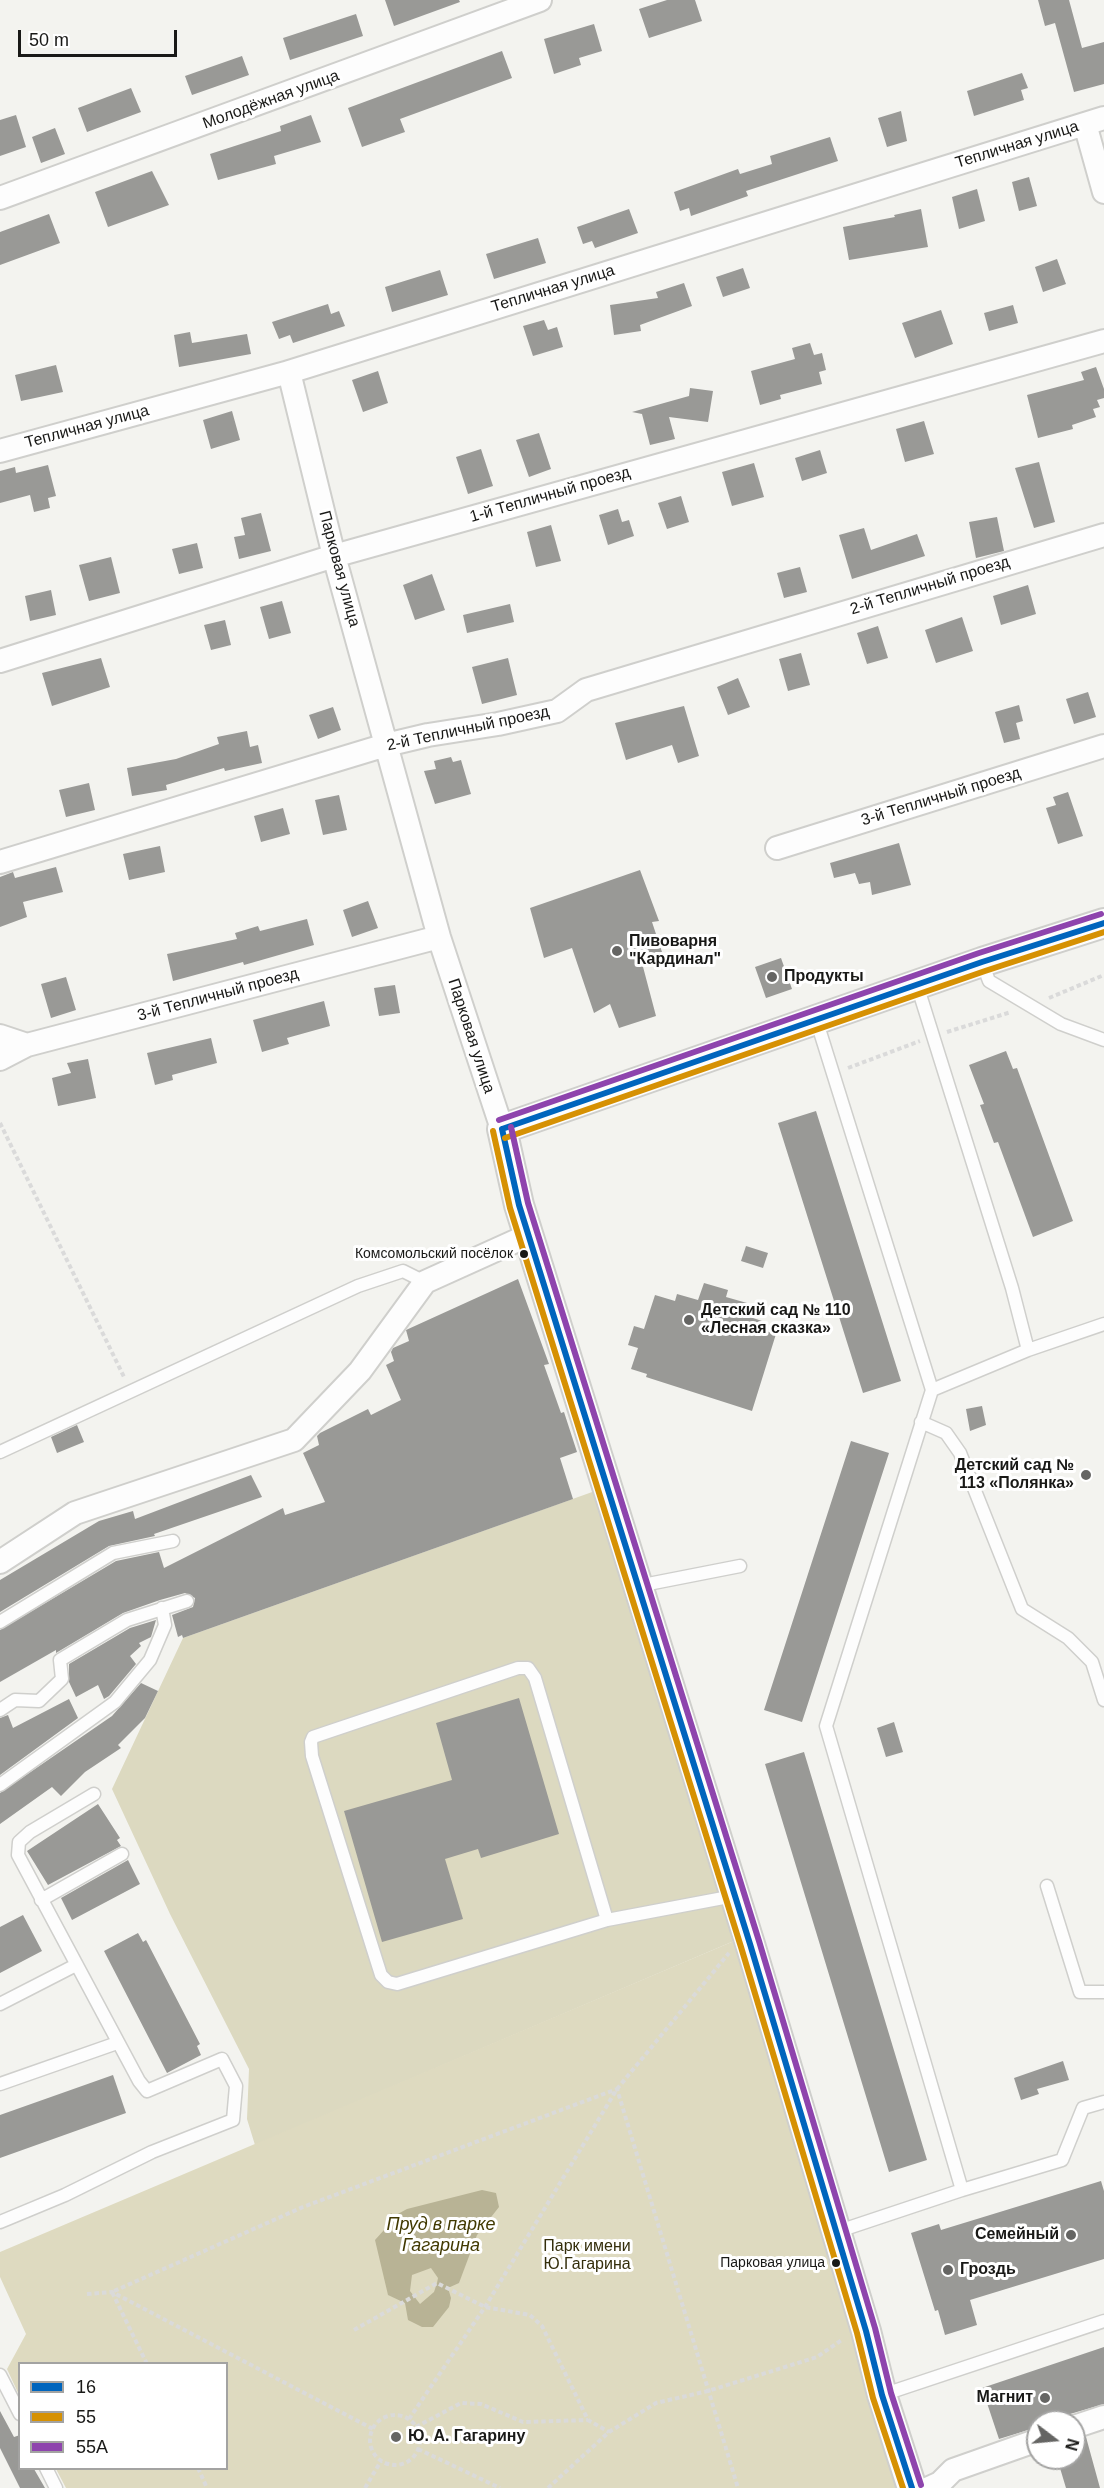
<!DOCTYPE html>
<html>
<head>
<meta charset="utf-8">
<style>
  body { margin:0 }
  #map { position:relative; width:1104px; height:2488px; overflow:hidden; background:#f3f3ef; font-family:Helvetica,sans-serif }
  canvas { display:block }
  .legend { position:absolute; left:18px; top:2362px; width:210px; height:108px; box-sizing:border-box; background:#fff; border:2px solid #a3a3a2; margin:0; padding:8px 10px; list-style:none; font-size:18px; color:#191917 }
  .legend li { display:flex; align-items:center; gap:12px; height:30px }
  .legend b { width:30px; border:2px solid #a3a3a2 }
  .north { position:absolute; left:1026px; top:2410px; width:60px; height:60px; box-sizing:border-box; background:#fff; border:2px solid #a3a3a2; border-radius:50%; rotate:106deg; font-size:16px; font-weight:700; line-height:24px; text-align:center; color:#191917 }
  .north::after { content:''; display:block; margin:auto; width:21px; height:27px; background:#656563; clip-path:polygon(50% 0,100% 100%,50% 72%,0 100%) }
  .scale { position:absolute; left:18px; top:30px; width:159px; height:27px; box-sizing:border-box; border:3px solid #191917; border-top:0; padding-left:8px; font-size:18px; line-height:21px; white-space:nowrap; color:#191917; -webkit-text-stroke:4px #fff; paint-order:stroke }
</style>
</head>
<body>
<div id="map">
<canvas width="1104" height="2488"></canvas>
<ul class="legend">
<li><b style="height:8px;background:#0065bd"></b>16</li>
<li><b style="height:8px;background:#d69103"></b>55</li>
<li><b style="height:8px;background:#8e44ad"></b>55А</li>
</ul>
<div class="north">N</div>
<div class="scale">50 m</div>
</div>
<script>
const ctx = document.querySelector('canvas').getContext('2d');
ctx.lineJoin = 'round';
function fill(path, color) {
  ctx.fillStyle = color;
  ctx.fill(path, 'evenodd');
}
function poly(rows) {
  const path = new Path2D();
  for (const r of rows) {
    if (r.length === 3) {
      path.moveTo(r[0] + r[2], r[1]);
      path.arc(r[0], r[1], r[2], 0, 2 * Math.PI);
      continue;
    }
    path.moveTo(r[0], r[1]);
    for (let i = 2; i < r.length; i += 2) path.lineTo(r[i], r[i + 1]);
  }
  return path;
}
function stroke(path, color, width, dash) {
  ctx.strokeStyle = color;
  ctx.lineWidth = width;
  ctx.lineCap = dash ? 'butt' : 'round';
  ctx.setLineDash(dash || []);
  ctx.stroke(path);
}
function write(font, color, halo, rows, align = 'center') {
  ctx.font = font + ' Helvetica,sans-serif';
  ctx.lineWidth = 6;
  ctx.setLineDash([]);
  ctx.textBaseline = 'middle';
  ctx.strokeStyle = halo;
  ctx.fillStyle = color;
  for (const [text, x, y, turn = 0] of rows) {
    ctx.save();
    ctx.translate(x, y);
    ctx.rotate((+turn || 0) * Math.PI / 180);
    ctx.textAlign = isNaN(turn) ? turn : align;
    if (halo) ctx.strokeText(text, 0, 0);
    ctx.fillText(text, 0, 0);
    ctx.restore();
  }
}
const green = poly([
  [595,1491,734,1941,255,2145,247,2119,249,2069,170,1914,112,1789,183,1638]
]);
const forest = poly([
  [734,1941,898,2488,66,2488,56,2469,226,2468,226,2364,20,2364,19,2395,7,2369,26,2334,0,2277,0,2252]
]);
const water = poly([
  [482,2190,496,2193,499,2207,477,2235,459,2283,448,2288,451,2298,449,2307,433,2327,422,2327,408,2320,405,2303,388,2295,375,2240,384,2230,391,2213,394,2216,407,2209],
  [431,2268,438,2278,437,2283,434,2292,420,2304,410,2291,412,2275]
]);
const building = poly([
  [385,0,459,0,460,2,394,26],
  [667,0,695,0,702,21,649,38,639,9],
  [1038,0,1069,0,1082,48,1104,42,1104,84,1074,92,1055,23,1045,26],
  [356,14,363,36,290,60,283,38],
  [594,24,602,51,579,58,581,65,554,74,544,39],
  [502,51,512,78,400,119,405,132,362,147,348,108],
  [242,56,249,75,192,95,185,76],
  [1022,73,1028,88,1021,90,1024,100,974,116,967,91],
  [131,88,141,112,87,132,78,108],
  [901,111,907,141,887,147,878,118],
  [16,115,26,147,0,156,0,120],
  [311,115,321,142,274,156,276,164,218,180,210,154,281,131,280,126],
  [55,128,65,154,41,163,32,137],
  [830,137,838,161,746,191,748,196,691,216,689,208,680,211,674,192,738,169,740,174,772,164,770,156],
  [152,171,169,205,108,227,95,192],
  [1029,177,1037,206,1019,211,1012,182],
  [977,189,985,221,959,229,952,197],
  [629,209,638,233,595,248,592,241,583,244,577,227],
  [921,209,928,247,849,260,843,227,895,217,894,215],
  [49,214,60,243,0,265,0,232],
  [538,238,546,263,494,279,486,254],
  [1057,259,1066,284,1043,292,1035,267],
  [743,268,750,288,723,297,716,277],
  [440,270,448,295,392,312,385,287],
  [684,283,692,306,640,325,641,331,614,335,610,305,658,298,656,292],
  [328,304,331,314,339,311,345,326,293,343,290,335,279,339,272,322],
  [1013,305,1018,323,989,331,984,313],
  [941,310,953,344,915,358,902,323],
  [544,320,548,330,557,327,563,347,533,356,523,326],
  [190,332,192,343,247,334,251,354,179,367,174,335],
  [810,343,814,355,822,353,826,370,819,372,822,384,780,395,781,399,760,405,751,371,795,359,792,348],
  [56,365,63,392,21,401,15,375],
  [1096,367,1104,389,1104,398,1097,400,1100,407,1093,409,1096,417,1072,425,1073,429,1038,438,1027,395,1084,380,1081,372],
  [378,371,388,403,363,412,352,380],
  [690,388,713,391,708,422,669,417,675,439,650,445,642,414,632,412,689,396],
  [232,411,240,440,211,449,203,420],
  [924,421,934,454,905,462,896,429],
  [539,433,551,469,529,477,516,440],
  [481,449,493,486,468,494,456,457],
  [820,450,827,473,802,481,795,458],
  [1039,462,1055,522,1034,528,1015,468],
  [754,463,764,497,732,506,722,472],
  [48,465,56,496,48,498,50,508,34,512,30,495,0,503,0,471,15,467,16,473],
  [681,496,689,522,667,529,658,503],
  [618,509,622,522,629,520,634,536,608,545,599,515],
  [261,513,271,551,239,559,234,537,245,535,241,518],
  [997,517,1004,551,976,558,969,522],
  [551,525,561,561,536,567,527,532],
  [864,528,871,550,917,534,925,556,852,579,839,535],
  [197,543,203,568,179,574,172,549],
  [111,557,120,593,89,601,79,565],
  [800,567,807,592,784,598,777,573],
  [432,574,445,610,415,620,403,585],
  [1028,585,1036,614,1001,625,993,596],
  [51,590,56,615,30,621,25,596],
  [282,601,291,633,269,639,260,607],
  [510,604,514,622,467,633,463,615],
  [962,617,973,651,936,663,925,630],
  [225,620,231,645,211,650,204,625],
  [878,626,888,658,867,664,857,633],
  [801,653,810,685,788,691,779,659],
  [101,658,110,687,52,706,42,673],
  [508,658,517,695,482,704,472,667],
  [738,678,750,707,728,715,717,687],
  [1088,692,1096,717,1074,724,1066,699],
  [1019,705,1023,721,1016,723,1020,739,1004,743,995,712],
  [684,706,699,756,678,763,672,745,626,760,615,723],
  [333,707,341,730,318,739,309,715],
  [247,731,250,747,258,745,262,763,225,771,224,768,166,785,167,790,132,796,127,768,176,759,219,744,217,737],
  [451,757,453,762,461,760,471,794,435,804,424,771,436,769,434,761],
  [89,783,95,810,66,817,59,790],
  [1068,792,1083,836,1058,844,1046,808,1056,805,1053,797],
  [339,795,347,830,323,835,315,800],
  [283,808,290,834,261,842,254,816],
  [899,843,911,885,872,895,870,882,859,884,855,873,834,878,830,863],
  [160,846,165,872,129,880,123,854],
  [56,867,63,892,23,902,27,917,0,927,0,877,13,872,15,878],
  [640,870,659,921,652,922,663,955,642,963,656,1016,619,1028,610,1004,594,1013,572,948,544,958,530,908],
  [368,901,378,928,352,937,343,910],
  [307,919,314,945,244,965,243,962,173,981,167,954,237,939,235,933,258,926,260,931],
  [781,958,792,989,766,998,755,967],
  [66,977,76,1010,51,1018,41,984],
  [395,985,400,1013,379,1016,374,988],
  [324,1001,330,1026,287,1038,289,1044,262,1052,253,1020],
  [211,1038,217,1063,172,1075,173,1080,155,1085,147,1053],
  [1006,1051,1013,1069,1017,1068,1073,1221,1033,1237,998,1142,994,1143,980,1105,984,1104,969,1065],
  [88,1059,96,1098,58,1106,52,1078,71,1073,67,1063],
  [816,1111,901,1381,863,1393,778,1123],
  [746,1246,768,1253,763,1268,741,1261],
  [518,1279,549,1364,544,1365,561,1413,564,1412,577,1452,560,1458,573,1499,183,1638,182,1635,178,1637,172,1615,193,1607,195,1598,185,1593,160,1600,123,1613,56,1653,56,1650,0,1682,0,1630,116,1561,159,1552,164,1568,283,1508,285,1515,325,1502,303,1453,319,1445,317,1436,320,1433,368,1409,371,1415,401,1400,386,1365,394,1361,391,1352,393,1348,409,1341,406,1330],
  [704,1283,728,1290,726,1297,754,1305,750,1317,762,1321,759,1329,776,1334,752,1411,646,1377,647,1374,631,1369,638,1348,628,1345,634,1326,644,1329,655,1295,675,1301,677,1294,698,1300],
  [982,1406,986,1425,970,1431,966,1409],
  [77,1425,84,1442,57,1453,51,1437],
  [851,1441,889,1453,802,1722,764,1710],
  [251,1475,262,1497,154,1534,155,1536,109,1546,0,1612,0,1580,99,1521,133,1511,135,1519],
  [156,1620,151,1637,139,1643,141,1646,130,1656,136,1664,109,1696,104,1699,98,1685,76,1697,69,1682,69,1664,130,1628],
  [141,1683,158,1691,145,1718,118,1745,121,1748,85,1772,61,1796,52,1787,0,1824,0,1793,112,1716],
  [519,1698,559,1834,481,1858,478,1849,445,1859,463,1919,382,1942,344,1811,452,1780,436,1723],
  [69,1699,78,1718,0,1775,0,1718,8,1715,13,1728],
  [894,1722,903,1752,886,1757,877,1728],
  [804,1752,927,2160,889,2172,765,1764],
  [98,1804,120,1838,117,1840,121,1846,48,1885,27,1851],
  [128,1860,140,1884,72,1920,61,1898],
  [23,1915,42,1951,0,1973,0,1927],
  [138,1933,143,1942,146,1940,200,2044,197,2046,201,2055,167,2073,104,1951],
  [1063,2061,1069,2080,1037,2089,1039,2094,1021,2100,1014,2078],
  [113,2075,126,2113,0,2158,0,2115],
  [1101,2181,1104,2191,1104,2259,970,2300,977,2325,945,2335,938,2310,935,2311,911,2233,939,2224,941,2230],
  [1104,2347,1104,2404,1070,2414,1062,2422,1038,2422,1038,2427,999,2439,982,2388],
  [0,2411,14,2437,20,2435,20,2469,34,2469,45,2488,20,2488,0,2448],
  [1086,2437,1100,2488,1066,2488,1057,2458,1074,2458,1074,2440]
]);
const path = poly([
  [1049,998,1104,975],
  [947,1032,1011,1012],
  [848,1068,920,1041],
  [0,1123,125,1379],
  [87,2294,112,2292,373,2429],
  [354,2330,437,2283,485,2307,530,2315,542,2326,588,2420,609,2432],
  [147,2364,112,2292,303,2207,617,2089,738,2488],
  [395,2440,25],
  [409,2419,485,2307,617,2089,729,1953],
  [416,2427,461,2403,481,2404,523,2422,588,2420],
  [418,2449,500,2488],
  [198,2468,207,2488],
  [365,2488,381,2461],
  [548,2488,609,2432,656,2403,708,2391,817,2357,843,2339]
]);
const service = poly([
  [982,962,989,981,1061,1024,1104,1040],
  [917,985,1012,1288,1028,1350],
  [816,1019,932,1390],
  [921,1422,946,1433,960,1453,1022,1609,1068,1638,1092,1662,1104,1700],
  [0,1452,358,1286,403,1271,425,1282],
  [638,1586,740,1566],
  [0,1622,113,1553,173,1541],
  [0,1710,15,1700,39,1701,62,1679,60,1660,127,1620,187,1601],
  [0,1785,115,1702,150,1660,165,1625,162,1608],
  [1047,1886,1080,1992,1104,1992],
  [41,1900,122,1854],
  [607,1920,535,1678,528,1668,518,1668,313,1737,311,1742,312,1756,381,1975,388,1982,397,1984,607,1920,734,1896],
  [0,2004,76,1965],
  [0,2084,117,2043],
  [962,2190,1062,2160,1083,2108,1104,2102],
  [0,2222,65,2195,152,2152,233,2120,236,2086,222,2059,147,2091,139,2081,18,1855,19,1842,30,1832,94,1794],
  [836,2232,962,2190,826,1726,932,1390,1028,1350,1104,1324],
  [0,2375,20,2414],
  [882,2395,1104,2321],
  [46,2468,56,2488]
]);
const minor = poly([
  [1085,124,1104,192],
  [0,198,540,0],
  [289,372,334,556,439,937,502,1129],
  [0,451,289,372,1104,118],
  [0,661,334,556,1104,341],
  [777,848,1104,746],
  [0,862,386,745,428,735,498,724,557,711,586,690,1104,535],
  [0,1036,27,1045],
  [0,1059,27,1045,439,937],
  [0,1562,75,1513,294,1440,360,1371,425,1282,529,1235],
  [1074,2427,1104,2417],
  [929,2488,940,2483,953,2470,1038,2440]
]);
const tertiary = poly([
  [912,2488,882,2395,866,2331,750,1944,519,1205,502,1129,982,962,1104,923]
]);
const bus1 = poly([
  [502,1129,519,1205,750,1944,866,2331,882,2395,912,2488],
  [502,1129,982,962,1104,923]
]);
const bus2 = poly([
  [493,1131,510,1208,741,1947,857,2333,873,2398,903,2488],
  [505,1138,985,971,1104,932]
]);
const bus3 = poly([
  [499,1120,979,953,1101,914],
  [511,1127,528,1203,759,1941,875,2328,891,2393,921,2485]
]);
const markers = [
  [617,951,6,"#656563"],
  [772,977,6,"#656563"],
  [524,1254,5,"#191917"],
  [689,1320,6,"#656563"],
  [1086,1475,6,"#656563"],
  [1071,2235,6,"#656563"],
  [836,2263,5,"#191917"],
  [948,2270,6,"#656563"],
  [1045,2398,6,"#656563"],
  [396,2437,6,"#656563"]
];
const busNames = [
  ["Комсомольский посёлок",513,1254],
  ["Парковая улица",825,2263]
];
const streetNames = [
  ["Молодёжная улица",271,100,-20],
  ["Тепличная улица",1017,145,-17],
  ["Тепличная улица",553,289,-17],
  ["Тепличная улица",87,427,-15],
  ["1-й Тепличный проезд",550,495,-16],
  ["Парковая улица",339,569,75],
  ["2-й Тепличный проезд",930,586,-17],
  ["2-й Тепличный проезд",468,729,-12],
  ["3-й Тепличный проезд",941,797,-17],
  ["3-й Тепличный проезд",218,995,-15],
  ["Парковая улица",471,1036,72]
];
const poiNames = [
  ["Пивоварня",629,942],
  ["\"Кардинал\"",629,960],
  ["Продукты",784,977],
  ["Детский сад № 110",701,1311],
  ["«Лесная сказка»",701,1329],
  ["Детский сад №",1074,1466,"right"],
  ["113 «Полянка»",1074,1484,"right"],
  ["Семейный",1059,2235,"right"],
  ["Гроздь",960,2270],
  ["Магнит",1033,2398,"right"],
  ["Ю. А. Гагарину",408,2437]
];
const parkNames = [
  ["Парк имени",587,2247],
  ["Ю.Гагарина",587,2265]
];
const waterNames = [
  ["Пруд в парке",441,2225],
  ["Гагарина",441,2246]
];
fill(green, '#dcd9c0');
fill(forest, '#dedac0');
fill(water, '#b8b395');
fill(building, '#999996');
stroke(service, '#cfcfcc', 15);
stroke(minor, '#cfcfcc', 26);
stroke(tertiary, '#cfcfcc', 32);
stroke(path, '#dadada', 4, [4.5, 3]);
stroke(service, '#fdfdfd', 12);
stroke(minor, '#fdfdfd', 22);
stroke(tertiary, '#fdfdfd', 28);
stroke(bus1, '#0065bd', 6);
stroke(bus2, '#d69103', 6);
stroke(bus3, '#8e44ad', 6);
for (const [x, y, r, color] of markers) {
  const dot = new Path2D();
  dot.arc(x, y, r, 0, 2 * Math.PI);
  ctx.fillStyle = color;
  ctx.fill(dot);
  stroke(dot, '#fff', 2);
}
write('14px', '#191917', '#fff', busNames, 'right');
write('16px', '#191917', '#fff', streetNames);
write('bold 16px', '#191917', '#fff', poiNames, 'left');
write('16px', '#342e0b', '#fff', parkNames);
write('italic 18px', '#413901', '#fff', waterNames);
</script>
</body>
</html>
